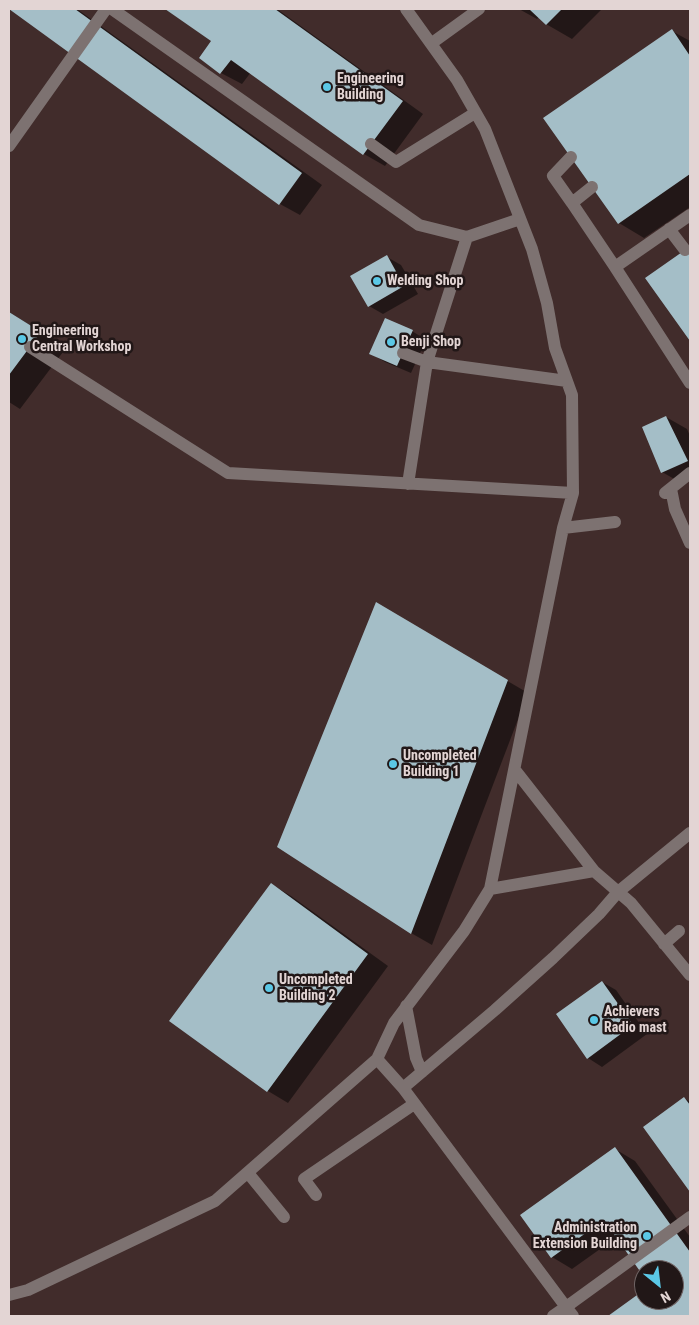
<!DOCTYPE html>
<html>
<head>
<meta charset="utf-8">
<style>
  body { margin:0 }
  #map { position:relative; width:699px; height:1325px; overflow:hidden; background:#412c2b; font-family:"Roboto Condensed",sans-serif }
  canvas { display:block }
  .frame { position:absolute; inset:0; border:10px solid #e3d5d4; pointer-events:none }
  .north { position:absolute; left:634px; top:1260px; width:50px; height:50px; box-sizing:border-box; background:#211717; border:1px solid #6f6363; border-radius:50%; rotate:151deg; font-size:14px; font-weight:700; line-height:20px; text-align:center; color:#e3d5d4 }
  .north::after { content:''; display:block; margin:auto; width:18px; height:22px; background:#5bc8e6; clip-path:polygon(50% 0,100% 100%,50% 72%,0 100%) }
</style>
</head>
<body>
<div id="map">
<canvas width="699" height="1325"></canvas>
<div class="frame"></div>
<div class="north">N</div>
</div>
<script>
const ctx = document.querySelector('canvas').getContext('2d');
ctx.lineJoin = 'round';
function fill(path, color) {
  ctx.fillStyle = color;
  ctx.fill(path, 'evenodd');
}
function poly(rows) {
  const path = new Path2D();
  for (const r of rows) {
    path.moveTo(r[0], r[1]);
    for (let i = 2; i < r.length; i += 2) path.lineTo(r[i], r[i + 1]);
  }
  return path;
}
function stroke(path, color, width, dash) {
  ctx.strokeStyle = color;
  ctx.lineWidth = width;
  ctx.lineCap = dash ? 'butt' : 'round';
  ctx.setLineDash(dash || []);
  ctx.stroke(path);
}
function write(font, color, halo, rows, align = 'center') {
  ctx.font = font + ' "Roboto Condensed",sans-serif';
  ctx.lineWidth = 5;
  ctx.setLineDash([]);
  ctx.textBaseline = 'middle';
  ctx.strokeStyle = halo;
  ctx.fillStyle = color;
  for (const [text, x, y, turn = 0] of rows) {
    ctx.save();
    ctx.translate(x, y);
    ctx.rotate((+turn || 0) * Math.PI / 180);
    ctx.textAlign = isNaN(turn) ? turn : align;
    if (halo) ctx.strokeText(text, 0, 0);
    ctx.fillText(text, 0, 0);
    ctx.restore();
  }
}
const shadow = poly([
  [10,9,77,9,322,185,300,215,280,204],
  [168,9,277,9,423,114,385,166,364,154,251,72,242,84,221,73,213,41],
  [519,9,602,9,572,39,546,24,539,17,537,19],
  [672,31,690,41,690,207,644,238,619,223],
  [685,251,690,254,690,339,647,278],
  [387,257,401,265,418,294,383,314,369,306],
  [9,312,66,348,20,409,9,402],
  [412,331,426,340,411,373,385,362,370,353],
  [666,417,687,429,690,436,690,480,683,484,662,472],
  [376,604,528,693,432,945,411,933,278,846],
  [271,884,291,896,388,966,288,1103,268,1091],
  [602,982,616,990,647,1034,602,1067,588,1058,557,1014],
  [684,1098,690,1102,690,1190,644,1127],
  [615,1149,635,1161,690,1237,690,1316,610,1316,644,1292,644,1300,674,1300,674,1270,644,1270,644,1274,617,1237,572,1269,552,1257]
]);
const building = poly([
  [9,9,75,9,302,173,279,205],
  [165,9,275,9,403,101,363,155,231,60,220,74,199,58,211,41],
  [529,9,562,9,546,25],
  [672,29,690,56,690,174,618,224,543,118],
  [685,250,690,253,690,341,645,278],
  [387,255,404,286,368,307,350,276],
  [9,312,41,332,9,375],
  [385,318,413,330,397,366,369,354],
  [666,416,688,461,661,473,642,427],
  [376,602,508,680,411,934,277,847],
  [271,883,368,954,267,1092,169,1021],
  [602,981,633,1025,587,1059,556,1014],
  [684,1097,690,1105,690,1192,643,1127],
  [615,1147,690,1252,690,1316,608,1316,644,1290,644,1300,674,1300,674,1270,644,1270,644,1277,604,1220,551,1258,520,1215]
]);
const minor = poly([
  [112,9,419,225,467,237],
  [432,43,479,9],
  [371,144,396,162,475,113],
  [9,146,106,9],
  [571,157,553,176,572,203],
  [592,187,572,203,615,267],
  [690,215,615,267,690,383],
  [669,229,685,250],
  [30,347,228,473,573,493],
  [403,353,427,362,467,237,520,219],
  [408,484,427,362,567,381],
  [671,489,675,509,690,543],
  [665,493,690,473],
  [563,528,615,522],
  [594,871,631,903,690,975],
  [490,889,594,871,515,770],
  [664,944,679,931],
  [406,1006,416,1058,422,1072],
  [377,1059,403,1088,566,1307,553,1316],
  [403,1088,495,1010,553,958,599,914,618,892,690,833],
  [248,1173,284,1217],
  [316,1195,304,1179,414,1104],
  [9,1295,28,1290,215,1201,377,1059,394,1023,464,931,490,889,563,528,573,493,572,395,555,348,547,303,532,249,485,129,457,80,406,9],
  [573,1316,566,1307,690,1217]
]);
const markers = [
  [327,87,5,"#5bc8e6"],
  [377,281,5,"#5bc8e6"],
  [22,339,5,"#5bc8e6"],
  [391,342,5,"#5bc8e6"],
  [393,764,5,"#5bc8e6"],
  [269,988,5,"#5bc8e6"],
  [594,1020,5,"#5bc8e6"],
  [647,1236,5,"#5bc8e6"]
];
const poiNames = [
  ["Engineering",337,79],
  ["Building",337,95],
  ["Welding Shop",387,281],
  ["Engineering",32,331],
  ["Central Workshop",32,347],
  ["Benji Shop",401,342],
  ["Uncompleted",403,756],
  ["Building 1",403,772],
  ["Uncompleted",279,980],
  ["Building 2",279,996],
  ["Achievers",604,1012],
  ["Radio mast",604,1028],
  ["Administration",637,1228,"right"],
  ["Extension Building",637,1244,"right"]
];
fill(shadow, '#0007');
fill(building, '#a4bec7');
stroke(minor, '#7d7271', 12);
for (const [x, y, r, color] of markers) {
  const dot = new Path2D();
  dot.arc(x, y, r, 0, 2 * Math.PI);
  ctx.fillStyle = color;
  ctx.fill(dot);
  stroke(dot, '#211717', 2);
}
write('bold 14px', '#e3d5d4', '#211717', poiNames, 'left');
</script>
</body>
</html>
